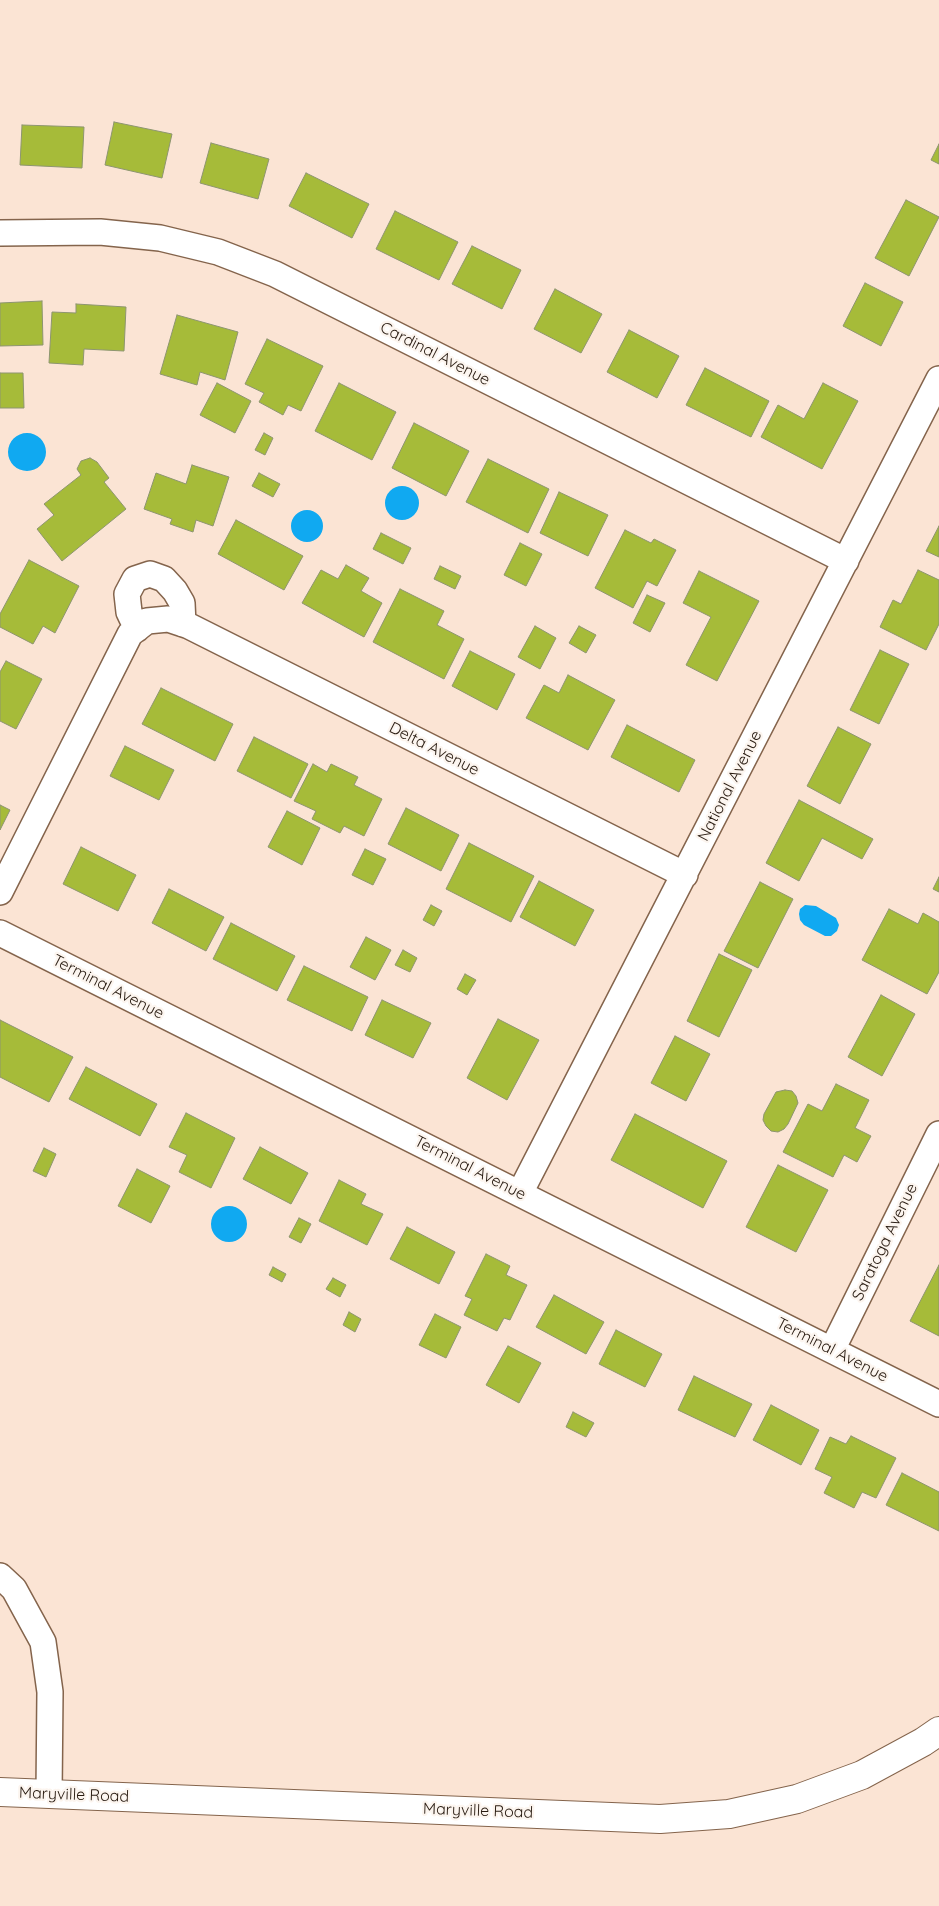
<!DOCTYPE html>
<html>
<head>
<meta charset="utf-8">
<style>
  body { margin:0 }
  canvas { display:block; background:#fbe4d4 }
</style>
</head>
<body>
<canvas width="939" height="1906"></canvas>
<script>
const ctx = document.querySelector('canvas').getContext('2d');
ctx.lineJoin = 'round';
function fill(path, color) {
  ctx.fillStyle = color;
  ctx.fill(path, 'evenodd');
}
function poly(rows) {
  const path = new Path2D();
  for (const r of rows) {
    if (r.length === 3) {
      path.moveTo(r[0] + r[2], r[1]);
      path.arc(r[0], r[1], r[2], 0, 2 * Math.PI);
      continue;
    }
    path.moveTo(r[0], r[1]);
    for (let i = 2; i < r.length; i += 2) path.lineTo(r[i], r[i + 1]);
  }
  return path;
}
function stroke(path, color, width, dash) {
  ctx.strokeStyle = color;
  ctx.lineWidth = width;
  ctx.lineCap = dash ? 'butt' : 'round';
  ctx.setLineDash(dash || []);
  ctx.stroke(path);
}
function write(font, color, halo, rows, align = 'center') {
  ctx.font = font + ' Quicksand,sans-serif';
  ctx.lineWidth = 4.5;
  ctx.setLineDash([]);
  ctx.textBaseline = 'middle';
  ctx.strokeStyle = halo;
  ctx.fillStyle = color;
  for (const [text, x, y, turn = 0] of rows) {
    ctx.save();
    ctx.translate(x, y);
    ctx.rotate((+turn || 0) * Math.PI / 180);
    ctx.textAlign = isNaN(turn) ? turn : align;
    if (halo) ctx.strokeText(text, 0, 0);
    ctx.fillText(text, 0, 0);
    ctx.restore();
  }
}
const water = poly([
  [27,452,19],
  [402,503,17],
  [307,526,16],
  [805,905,816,906,836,918,839,925,837,931,831,936,825,936,804,925,800,920,799,914,800,909],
  [229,1224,18]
]);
const building = poly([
  [114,122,172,134,162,178,105,165,114,122],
  [22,125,84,127,82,168,20,165,22,125],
  [211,143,269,159,258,199,200,183,211,143],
  [939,144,939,164,931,160,939,144],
  [306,173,369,204,352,238,289,206,306,173],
  [906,200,939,217,909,276,875,258,906,200],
  [395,211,458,242,439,280,376,249,395,211],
  [472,246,521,270,502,309,452,284,472,246],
  [865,283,903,302,881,346,843,326,865,283],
  [555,289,602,314,581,353,534,329,555,289],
  [42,301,43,345,0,346,0,303,42,301],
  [76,304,126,307,124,351,84,349,83,365,49,363,52,312,76,313,76,304],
  [177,315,238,332,225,380,200,372,197,385,160,374,177,315],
  [629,330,679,356,657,398,607,372,629,330],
  [267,339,323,366,301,411,288,405,283,415,259,402,264,393,245,384,267,339],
  [705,368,769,401,751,437,686,405,705,368],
  [0,373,23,373,24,408,0,408,0,373],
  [217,383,251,401,235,433,200,415,217,383],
  [339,383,396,412,372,460,315,431,339,383],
  [823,383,858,401,822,469,761,437,778,405,804,419,823,383],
  [414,423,469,451,446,496,392,468,414,423],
  [264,433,273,438,265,455,255,450,264,433],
  [90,458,97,462,109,478,104,482,126,509,62,561,37,529,54,515,44,504,81,475,77,469,81,461,90,458],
  [488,459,549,489,528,533,466,502,488,459],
  [192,465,229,477,213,526,196,520,193,532,170,524,172,519,144,509,156,473,186,484,192,465],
  [259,473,280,484,273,497,252,486,259,473],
  [559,492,608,515,588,556,540,533,559,492],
  [236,520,303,556,284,590,218,554,236,520],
  [939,526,939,557,926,551,939,526],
  [625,530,651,543,654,539,676,550,657,586,647,581,633,608,595,588,625,530],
  [381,533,411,548,403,564,373,549,381,533],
  [520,543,542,554,526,586,504,575,520,543],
  [29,560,79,586,55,633,43,626,33,644,0,627,0,614,29,560],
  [346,565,369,578,361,591,382,603,364,637,302,603,321,570,338,579,346,565],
  [440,566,461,576,455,589,434,579,440,566],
  [918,570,939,580,939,624,926,650,880,627,893,600,901,604,918,570],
  [699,571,759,601,717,681,686,665,711,617,683,603,699,571],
  [400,589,444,611,437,625,464,639,444,679,373,642,400,589],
  [647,595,665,603,650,632,633,623,647,595],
  [535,626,556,638,540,669,518,657,535,626],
  [579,626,596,635,586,653,569,643,579,626],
  [880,650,909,664,879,724,850,710,880,650],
  [470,651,515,674,497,710,452,686,470,651],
  [6,661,42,679,16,729,0,721,0,672,6,661],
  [568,675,615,700,588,750,526,718,544,685,559,693,568,675],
  [161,688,233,724,215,761,142,724,161,688],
  [627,725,695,760,679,792,611,757,627,725],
  [838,727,871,744,840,804,807,786,838,727],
  [254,737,308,764,291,798,237,771,254,737],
  [125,746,174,770,159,800,110,776,125,746],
  [313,764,327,772,331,764,358,777,354,785,382,799,364,836,344,826,340,833,312,819,316,811,294,801,313,764],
  [799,800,873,839,862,859,822,838,799,881,766,863,799,800],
  [0,805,10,810,0,830,0,805],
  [406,808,459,835,441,871,388,844,406,808],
  [287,811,320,828,302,865,268,847,287,811],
  [469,843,534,876,511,922,446,889,469,843],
  [81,847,136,875,118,911,63,884,81,847],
  [365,849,386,859,373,885,352,875,365,849],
  [939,877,939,892,933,889,939,877],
  [539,881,594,910,575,946,520,917,539,881],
  [760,882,793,899,758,968,724,951,760,882],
  [169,889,224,917,206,951,152,923,169,889],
  [431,905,442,911,434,926,423,920,431,905],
  [889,909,918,924,923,913,939,922,939,972,927,994,862,960,889,909],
  [231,923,295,956,277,991,213,959,231,923],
  [366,937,391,950,375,980,350,967,366,937],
  [403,950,417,958,410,972,395,965,403,950],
  [719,954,752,970,719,1037,687,1021,719,954],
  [304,966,368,997,352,1031,287,1000,304,966],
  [465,974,476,980,467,995,457,989,465,974],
  [881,995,915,1014,882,1076,848,1057,881,995],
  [382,1000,431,1023,413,1058,365,1035,382,1000],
  [498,1019,539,1040,507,1100,467,1078,498,1019],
  [0,1020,73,1057,49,1102,0,1077,0,1020],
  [675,1036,710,1054,686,1101,651,1083,675,1036],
  [86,1067,157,1104,140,1136,69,1099,86,1067],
  [836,1084,869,1100,855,1128,871,1136,857,1162,844,1155,833,1177,783,1152,808,1104,822,1111,836,1084],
  [785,1090,792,1091,796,1096,798,1103,788,1124,784,1129,778,1132,771,1131,766,1126,763,1120,764,1114,776,1092,785,1090],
  [186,1113,235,1138,211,1188,179,1172,187,1155,169,1147,186,1113],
  [635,1114,727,1161,703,1208,611,1160,635,1114],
  [260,1147,308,1173,291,1204,243,1179,260,1147],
  [44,1148,56,1154,46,1177,33,1171,44,1148],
  [778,1165,828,1190,796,1252,746,1227,778,1165],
  [137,1169,170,1186,151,1223,118,1206,137,1169],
  [339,1180,366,1194,361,1204,383,1214,367,1245,319,1221,339,1180],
  [299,1218,311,1224,301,1243,289,1237,299,1218],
  [407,1227,455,1252,439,1284,390,1259,407,1227],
  [486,1254,510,1266,506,1275,527,1285,510,1320,504,1318,497,1331,464,1315,472,1299,465,1296,486,1254],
  [939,1265,939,1336,910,1321,939,1265],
  [273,1267,286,1274,282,1282,269,1275,273,1267],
  [333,1278,346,1285,340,1297,326,1289,333,1278],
  [554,1295,604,1322,586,1354,536,1327,554,1295],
  [349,1312,361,1319,355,1332,343,1325,349,1312],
  [435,1314,461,1327,446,1358,419,1345,435,1314],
  [616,1330,662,1354,645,1387,599,1364,616,1330],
  [508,1346,541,1363,519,1403,486,1385,508,1346],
  [694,1376,752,1404,735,1437,678,1410,694,1376],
  [771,1405,819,1430,801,1465,753,1440,771,1405],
  [573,1412,594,1423,586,1437,566,1427,573,1412],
  [851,1436,896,1458,876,1498,862,1492,854,1508,824,1493,832,1477,815,1469,830,1437,846,1444,851,1436],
  [902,1473,939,1492,939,1531,886,1505,902,1473]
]);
const street = poly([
  [0,233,100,232,160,238,218,252,275,274,846,561],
  [137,629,129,612,127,594,135,579,150,574,164,579,175,591,182,603,183,624],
  [0,892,130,634,147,621,168,619,189,626,685,875],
  [0,933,939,1404],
  [520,1193,939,379],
  [832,1350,939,1134],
  [0,1576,14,1589,43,1642,50,1692,49,1794]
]);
const secondary = poly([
  [0,1792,660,1819,729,1814,797,1799,862,1775,923,1742,939,1731]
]);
const streetNames = [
  ["Cardinal Avenue",435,354,27],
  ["Delta Avenue",434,749,27],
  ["National Avenue",730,786,-63],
  ["Terminal Avenue",108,987,27],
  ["Terminal Avenue",470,1168,27],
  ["Saratoga Avenue",885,1242,-64],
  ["Terminal Avenue",832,1350,27],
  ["Maryville Road",74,1795,2],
  ["Maryville Road",478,1811,2]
];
fill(water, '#10a9f1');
fill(building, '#a6bb39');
stroke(building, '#8d9570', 1);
stroke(street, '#84644c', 28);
stroke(secondary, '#84644c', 30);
stroke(street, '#fff', 25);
stroke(secondary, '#fff', 28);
write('16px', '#271a10', '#fcf5ef', streetNames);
</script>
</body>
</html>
